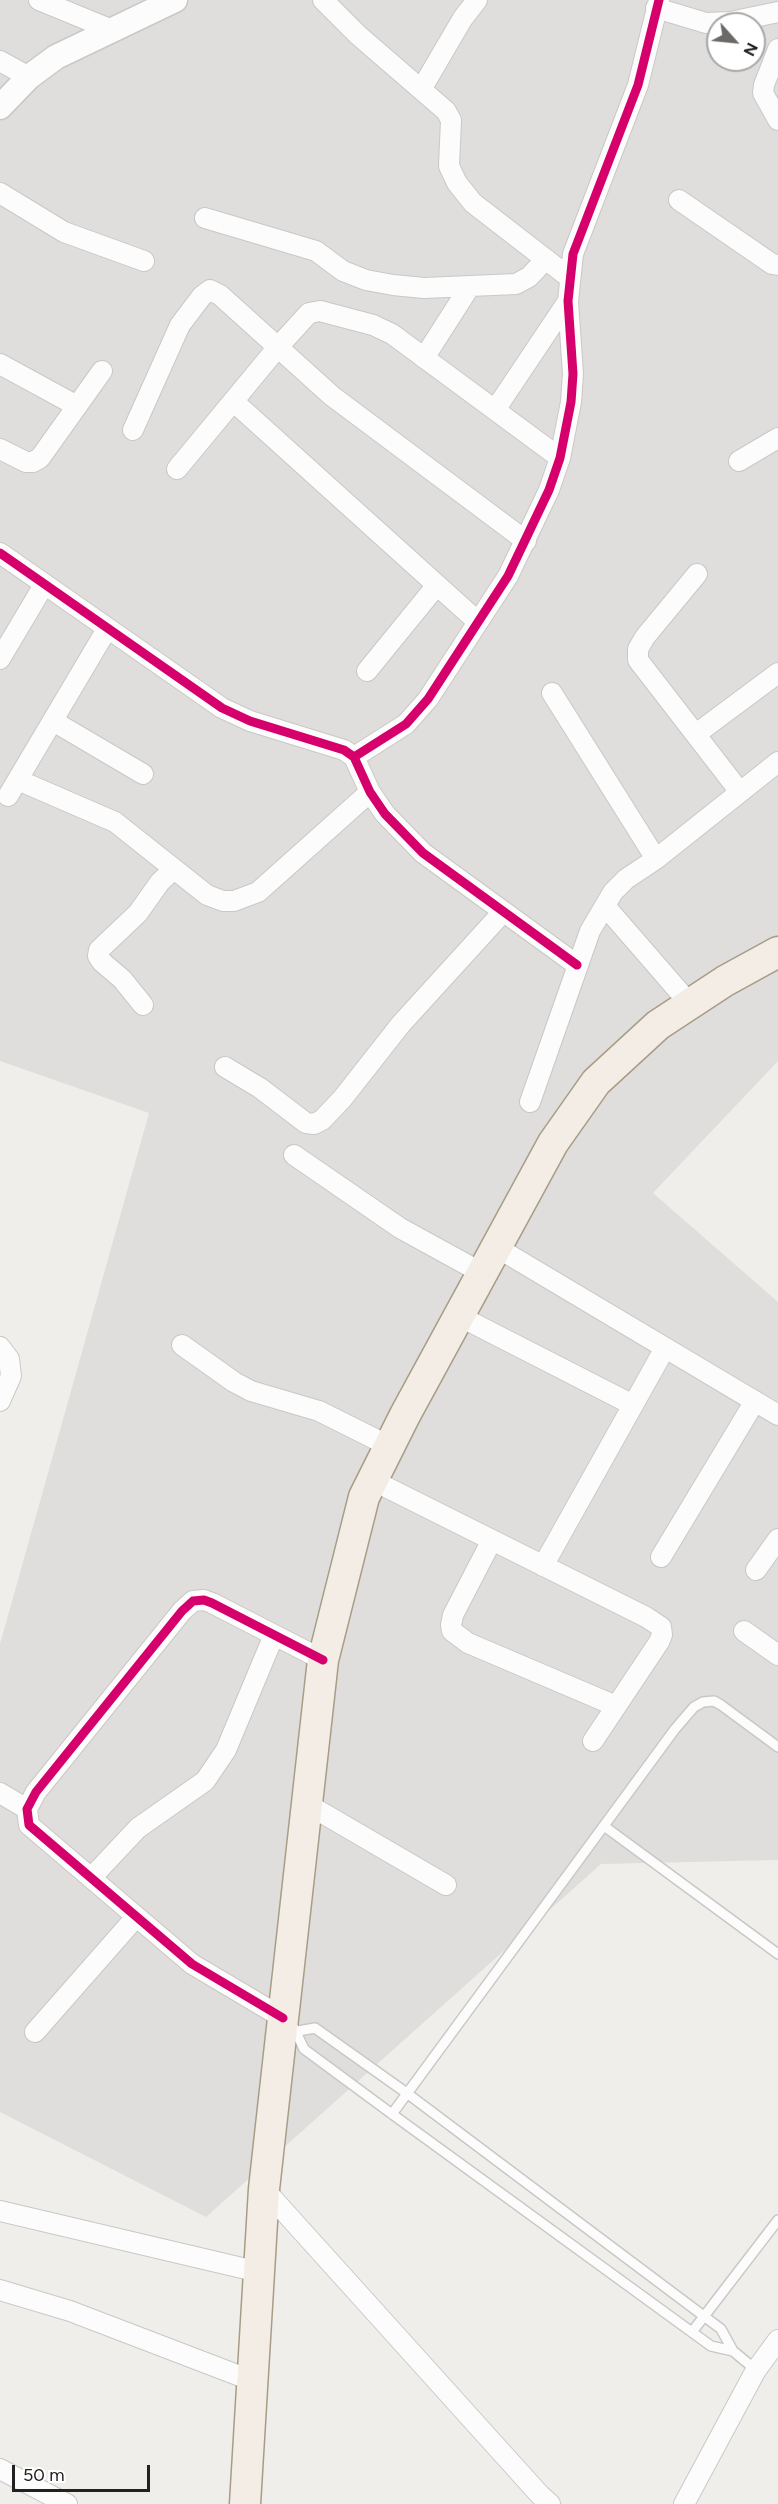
<!DOCTYPE html>
<html>
<head>
<meta charset="utf-8">
<style>
  body { margin:0 }
  #map { position:relative; width:778px; height:2504px; overflow:hidden; background:#f0eeea; font-family:Figtree,sans-serif }
  canvas { display:block }
  .north { position:absolute; left:706px; top:12px; width:60px; height:60px; box-sizing:border-box; background:#fff; border:2px solid #a7a7a7; border-radius:50%; rotate:117deg; font-size:16px; font-weight:700; line-height:24px; text-align:center; color:#222 }
  .north::after { content:''; display:block; margin:auto; width:21px; height:27px; background:#6a6968; clip-path:polygon(50% 0,100% 100%,50% 72%,0 100%) }
  .scale { position:absolute; left:12px; top:2465px; width:138px; height:27px; box-sizing:border-box; border:3px solid #222; border-top:0; padding-left:8px; font-size:18px; line-height:21px; white-space:nowrap; color:#222; -webkit-text-stroke:4px #fff; paint-order:stroke }
</style>
</head>
<body>
<div id="map">
<canvas width="778" height="2504"></canvas>
<div class="north">N</div>
<div class="scale">50 m</div>
</div>
<script>
const ctx = document.querySelector('canvas').getContext('2d');
ctx.lineJoin = 'round';
function fill(path, color) {
  ctx.fillStyle = color;
  ctx.fill(path, 'evenodd');
}
function poly(rows) {
  const path = new Path2D();
  for (const r of rows) {
    path.moveTo(r[0], r[1]);
    for (let i = 2; i < r.length; i += 2) path.lineTo(r[i], r[i + 1]);
  }
  return path;
}
function stroke(path, color, width, dash) {
  ctx.strokeStyle = color;
  ctx.lineWidth = width;
  ctx.lineCap = dash ? 'butt' : 'round';
  ctx.setLineDash(dash || []);
  ctx.stroke(path);
}
const residential = poly([
  [0,0,778,0,778,1061,653,1193,778,1302,778,1860,601,1864,206,2217,0,2112,0,1644,149,1113,0,1061],
  [718,24,754,24,754,60,718,60]
]);
const service = poly([
  [604,1826,778,1954],
  [294,2028,304,2049,392,2114,711,2346,733,2351],
  [298,2031,315,2028,408,2094,721,2329,733,2351,756,2370],
  [392,2114,675,1729,694,1707,703,1702,714,1701,721,1705,778,1747],
  [692,2332,778,2220]
]);
const minor = poly([
  [39,0,112,30],
  [323,0,358,35,446,111,451,120,449,166,457,183,473,203,570,278],
  [656,8,706,23,730,22,778,12],
  [778,49,764,85,763,93,778,120],
  [0,61,29,77],
  [422,88,463,18,477,0],
  [0,193,64,232,144,261],
  [679,200,772,264,778,265],
  [205,218,316,251,343,271,366,280,393,285,424,288,516,284,529,277,546,259],
  [424,358,470,286],
  [0,364,77,406],
  [233,401,478,622],
  [495,410,568,301],
  [133,430,180,325,202,296,210,290,220,295,332,396,526,541],
  [0,449,26,462,33,462,40,458,102,371],
  [739,461,778,438],
  [177,469,278,347,309,313,320,311,373,325,392,334,560,458],
  [0,553,222,708,250,721,344,750,354,757,370,792,385,814,423,853,577,965],
  [697,574,645,637,638,649,638,660,740,792],
  [0,659,44,585],
  [367,671,437,585],
  [552,693,656,859],
  [53,721,143,774],
  [696,734,778,673],
  [354,757,406,724,428,699,508,576,549,490,560,458,571,402,573,374,568,301,573,254,638,85,659,0],
  [18,780,115,822,207,895,223,901,234,901,258,892,370,792],
  [8,796,107,629],
  [605,906,690,1004],
  [143,1005,122,979,102,962,98,956,99,950,138,913,160,882,174,869],
  [225,1067,260,1088,306,1123,314,1124,322,1120,342,1099,401,1024,503,912],
  [530,1102,590,931,613,892,626,879,656,859,778,762],
  [294,1155,400,1228,482,1273],
  [496,1247,778,1415],
  [459,1316,633,1405],
  [182,1345,234,1382,251,1391,319,1411,389,1446],
  [0,1347,9,1359,11,1376,0,1401],
  [372,1480,646,1617,661,1627,662,1635,659,1642,593,1741],
  [492,1540,453,1615,451,1625,452,1631,468,1643,616,1706],
  [661,1557,755,1401],
  [543,1566,665,1348],
  [756,1570,778,1539],
  [744,1631,778,1655],
  [0,1793,27,1809],
  [307,1804,446,1885],
  [91,1878,138,1828,205,1781,226,1750,274,1635],
  [283,2018,192,1964,29,1825,27,1809,36,1792,182,1611,193,1601,204,1600,212,1603,323,1660],
  [35,2032,136,1917],
  [264,2189,540,2495,550,2504],
  [0,2211,259,2272],
  [0,2290,70,2311,253,2381],
  [0,2469,67,2504],
  [684,2504,756,2370,778,2340]
]);
const tertiary = poly([
  [0,107,29,77,56,57,175,0]
]);
const primary = poly([
  [245,2504,264,2189,323,1660,364,1497,405,1415,553,1143,596,1082,658,1025,725,981,778,952]
]);
const cycleway = poly([
  [0,553,222,708,250,721,344,750,354,757,370,792,385,814,423,853,577,965],
  [354,757,406,724,428,699,508,576,549,490,560,458,571,402,573,374,568,301,573,254,638,85,659,0],
  [283,2018,192,1964,29,1825,27,1809,36,1792,182,1611,193,1601,204,1600,212,1603,323,1660]
]);
fill(residential, '#dfdedc');
stroke(service, '#c9c8c6', 12);
stroke(minor, '#c9c8c6', 22);
stroke(tertiary, '#c9c8c6', 27);
stroke(primary, '#a79c86', 33);
stroke(service, '#fdfcfc', 9);
stroke(minor, '#fdfcfc', 20);
stroke(tertiary, '#fdfcfc', 24);
stroke(primary, '#f3ede6', 30);
stroke(cycleway, '#d6006c', 9);
</script>
</body>
</html>
